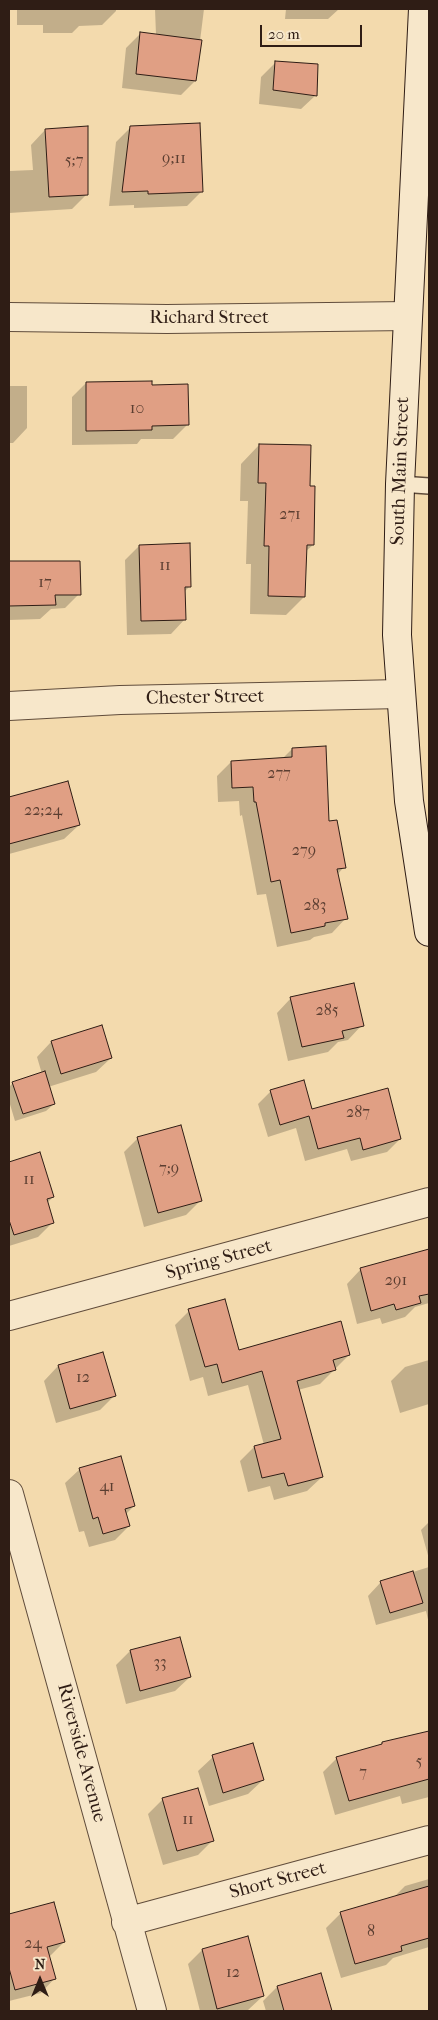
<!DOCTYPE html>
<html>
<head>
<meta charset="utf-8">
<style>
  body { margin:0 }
  #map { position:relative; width:438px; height:2020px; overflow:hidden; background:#f3daad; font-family:"IM FELL French Canon",serif }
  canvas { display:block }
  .frame { position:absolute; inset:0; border:10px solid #2f1d15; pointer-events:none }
  .north { position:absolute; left:15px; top:1955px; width:50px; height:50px; -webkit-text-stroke:4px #f7e7ca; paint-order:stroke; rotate:0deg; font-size:14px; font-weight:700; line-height:20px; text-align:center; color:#2f1d15 }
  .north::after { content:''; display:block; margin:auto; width:18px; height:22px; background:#2f1d15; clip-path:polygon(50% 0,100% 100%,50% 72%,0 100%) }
  .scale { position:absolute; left:260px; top:25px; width:102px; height:22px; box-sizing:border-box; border:2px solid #2f1d15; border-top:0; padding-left:6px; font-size:15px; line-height:18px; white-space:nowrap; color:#2f1d15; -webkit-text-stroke:4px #f7e7ca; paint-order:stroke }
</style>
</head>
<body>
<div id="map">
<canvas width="438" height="2020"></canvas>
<div class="frame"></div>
<div class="north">N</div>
<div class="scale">20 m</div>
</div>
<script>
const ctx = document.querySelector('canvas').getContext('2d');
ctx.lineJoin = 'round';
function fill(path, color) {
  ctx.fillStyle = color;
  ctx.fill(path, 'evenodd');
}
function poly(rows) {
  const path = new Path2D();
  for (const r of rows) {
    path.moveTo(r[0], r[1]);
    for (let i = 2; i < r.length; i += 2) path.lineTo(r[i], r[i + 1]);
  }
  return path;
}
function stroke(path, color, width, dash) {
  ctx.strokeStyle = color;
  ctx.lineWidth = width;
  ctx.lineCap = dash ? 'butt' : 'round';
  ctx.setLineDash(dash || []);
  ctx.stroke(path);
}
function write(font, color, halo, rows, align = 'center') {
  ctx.font = font + ' "IM FELL French Canon",serif';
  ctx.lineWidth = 5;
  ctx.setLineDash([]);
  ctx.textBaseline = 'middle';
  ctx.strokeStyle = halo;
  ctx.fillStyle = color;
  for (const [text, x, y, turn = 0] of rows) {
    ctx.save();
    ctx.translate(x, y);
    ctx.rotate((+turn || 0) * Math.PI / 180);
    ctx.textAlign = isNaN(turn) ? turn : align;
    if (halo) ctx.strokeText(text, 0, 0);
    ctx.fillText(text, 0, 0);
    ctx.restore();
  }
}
const shadow = poly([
  [17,9,116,9,116,11,102,25,79,26,72,33,43,33,43,25,17,25],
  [155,9,204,9,195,81,181,95,122,88,126,48,141,33,156,35],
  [286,9,339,9,328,19,285,19],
  [275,63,316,95,301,109,259,104,261,77],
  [130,128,201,192,187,206,134,208,134,205,109,206,116,142],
  [45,130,87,194,72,209,9,213,9,171,33,170,31,145],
  [86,383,151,386,188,424,173,439,141,439,137,444,72,445,72,397],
  [9,386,27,386,27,428,13,443,9,443],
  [259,445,309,487,313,545,305,552,304,597,286,615,250,614,251,564,246,564,248,501,240,501,241,464],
  [139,546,190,586,184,592,185,619,171,634,127,635,125,560],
  [79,562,79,594,65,608,51,609,40,619,9,620,9,563],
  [292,749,344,867,337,875,346,918,332,933,314,937,310,940,277,947,266,894,257,895,242,815,240,816,239,801,218,802,217,776,231,762,282,759],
  [67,782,79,825,64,839,9,854,9,798],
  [291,998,362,1025,348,1040,338,1042,328,1052,288,1061,277,1013],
  [51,1042,111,1058,96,1072,48,1087,54,1104,46,1111,15,1121,9,1101,9,1087,13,1083,42,1074,37,1057],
  [271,1091,311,1110,400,1139,387,1152,351,1161,347,1149,305,1161,296,1128,268,1137,258,1104],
  [138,1138,200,1201,186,1215,144,1227,124,1152],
  [40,1154,53,1197,47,1203,53,1222,38,1237,9,1246,9,1163],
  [429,1251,429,1303,415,1307,405,1317,382,1324,380,1318,357,1324,347,1284,361,1269],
  [189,1311,238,1352,349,1355,320,1384,298,1390,322,1477,307,1491,274,1500,270,1486,248,1492,240,1461,254,1447,264,1445,248,1385,208,1396,203,1377,190,1381,175,1325],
  [102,1354,114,1396,100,1410,56,1423,44,1381,58,1366],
  [429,1360,429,1404,400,1413,391,1381,405,1367],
  [80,1469,134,1506,126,1514,129,1526,115,1540,89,1547,84,1531,79,1532,65,1483],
  [429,1522,429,1559,421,1530],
  [429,1567,429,1624,426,1611,376,1625,368,1596,381,1582],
  [130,1651,190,1677,175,1691,126,1704,116,1665],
  [429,1732,429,1797,402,1804,400,1796,335,1815,323,1772,337,1758,380,1746,382,1743],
  [213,1757,263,1780,248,1794,209,1806,198,1771],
  [163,1799,212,1841,198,1855,163,1865,148,1814],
  [429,1879,429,1947,393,1958,386,1965,341,1978,326,1928,340,1914,392,1899,405,1886],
  [53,1904,64,1942,49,1957,55,1978,41,1993,9,2001,9,1916],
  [202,1950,263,1996,248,2010,245,2011,200,2011,188,1964],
  [277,1987,330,2010,329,2011,266,2011,263,2001]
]);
const building = poly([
  [140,32,202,40,196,81,136,74,140,32],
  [275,61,318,64,317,96,273,90,275,61],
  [200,123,203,192,148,194,148,191,122,192,130,126,200,123],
  [88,126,88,195,49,197,45,129,88,126],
  [152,381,152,385,188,384,189,425,152,426,152,430,86,431,86,382,152,381],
  [259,444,311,445,310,486,315,486,314,545,307,545,305,597,268,596,269,546,264,546,266,483,258,483,259,444],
  [190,543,191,587,185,587,186,620,141,621,139,545,190,543],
  [9,561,80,561,81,595,55,595,56,605,9,606,9,561],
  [326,746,329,821,337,820,346,868,337,869,348,919,325,923,325,926,291,933,280,880,271,882,256,802,254,802,253,787,232,788,231,761,292,757,292,748,326,746],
  [68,781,80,825,9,844,9,797,68,781],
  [354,983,364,1026,342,1031,344,1038,302,1047,290,997,354,983],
  [102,1025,112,1058,61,1074,51,1041,102,1025],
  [45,1071,55,1104,23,1114,12,1082,45,1071],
  [304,1080,312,1109,388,1088,401,1139,363,1150,360,1138,318,1149,309,1116,280,1125,270,1090,304,1080],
  [181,1125,202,1201,158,1213,137,1137,181,1125],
  [40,1152,54,1197,47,1199,54,1223,14,1235,9,1220,9,1162,40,1152],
  [429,1249,429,1294,419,1296,421,1303,396,1310,394,1304,371,1311,360,1268,429,1249],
  [225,1299,239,1350,341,1321,350,1355,333,1360,336,1370,297,1381,323,1477,288,1486,284,1473,262,1478,254,1446,281,1439,262,1371,222,1383,217,1364,205,1367,188,1309,225,1299],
  [103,1352,116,1396,70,1409,58,1365,103,1352],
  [121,1456,135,1506,125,1509,130,1526,103,1534,98,1517,93,1519,79,1468,121,1456],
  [413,1571,423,1603,390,1613,380,1581,413,1571],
  [180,1637,191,1677,140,1691,130,1650,180,1637],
  [429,1731,429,1779,349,1801,336,1757,382,1744,382,1742,429,1731],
  [253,1743,264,1780,223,1793,212,1755,253,1743],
  [198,1788,214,1841,177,1851,162,1798,198,1788],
  [429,1886,429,1938,401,1946,402,1951,355,1964,340,1912,429,1886],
  [54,1902,65,1942,47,1947,56,1979,15,1990,9,1968,9,1914,54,1902],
  [248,1936,264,1996,217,2009,202,1949,248,1936],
  [321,1973,332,2011,284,2011,277,1986,321,1973]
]);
const lane = poly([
  [400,484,429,486]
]);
const street = poly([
  [9,317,167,319,408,316],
  [9,706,120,700,401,694],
  [9,1316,429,1202],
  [9,1494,152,2011],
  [126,1922,429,1840]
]);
const secondary = poly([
  [423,9,400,484,397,635,409,801,429,932]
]);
const numberNames = [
  ["9;11",174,159],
  ["5;7",74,161],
  ["10",137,409],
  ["271",290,515],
  ["11",165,566],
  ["17",45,583],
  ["277",279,774],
  ["22;24",43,811],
  ["279",304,851],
  ["283",315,906],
  ["285",327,1011],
  ["287",358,1113],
  ["7;9",169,1169],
  ["11",29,1180],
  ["291",396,1281],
  ["12",83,1378],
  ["41",107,1487],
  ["33",160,1663],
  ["5",419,1762],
  ["7",363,1773],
  ["11",188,1820],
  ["8",371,1932],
  ["24",33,1944],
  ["12",233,1973]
];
const streetNames = [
  ["Richard Street",209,318],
  ["South Main Street",401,471,-88],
  ["Chester Street",205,698,-1],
  ["Spring Street",219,1260,-15],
  ["Riverside Avenue",81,1753,75],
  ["Short Street",278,1881,-15]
];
fill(shadow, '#0003');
fill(building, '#e09f84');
stroke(building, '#2f1d15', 1);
stroke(lane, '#604c3b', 18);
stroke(street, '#604c3b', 30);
stroke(secondary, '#2f1d15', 30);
stroke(lane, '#f7e7ca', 15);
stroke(street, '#f7e7ca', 28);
stroke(secondary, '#f7e7ca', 28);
write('16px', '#5b3e31', null, numberNames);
write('19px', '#2f1d15', '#f7e7ca', streetNames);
</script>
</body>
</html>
